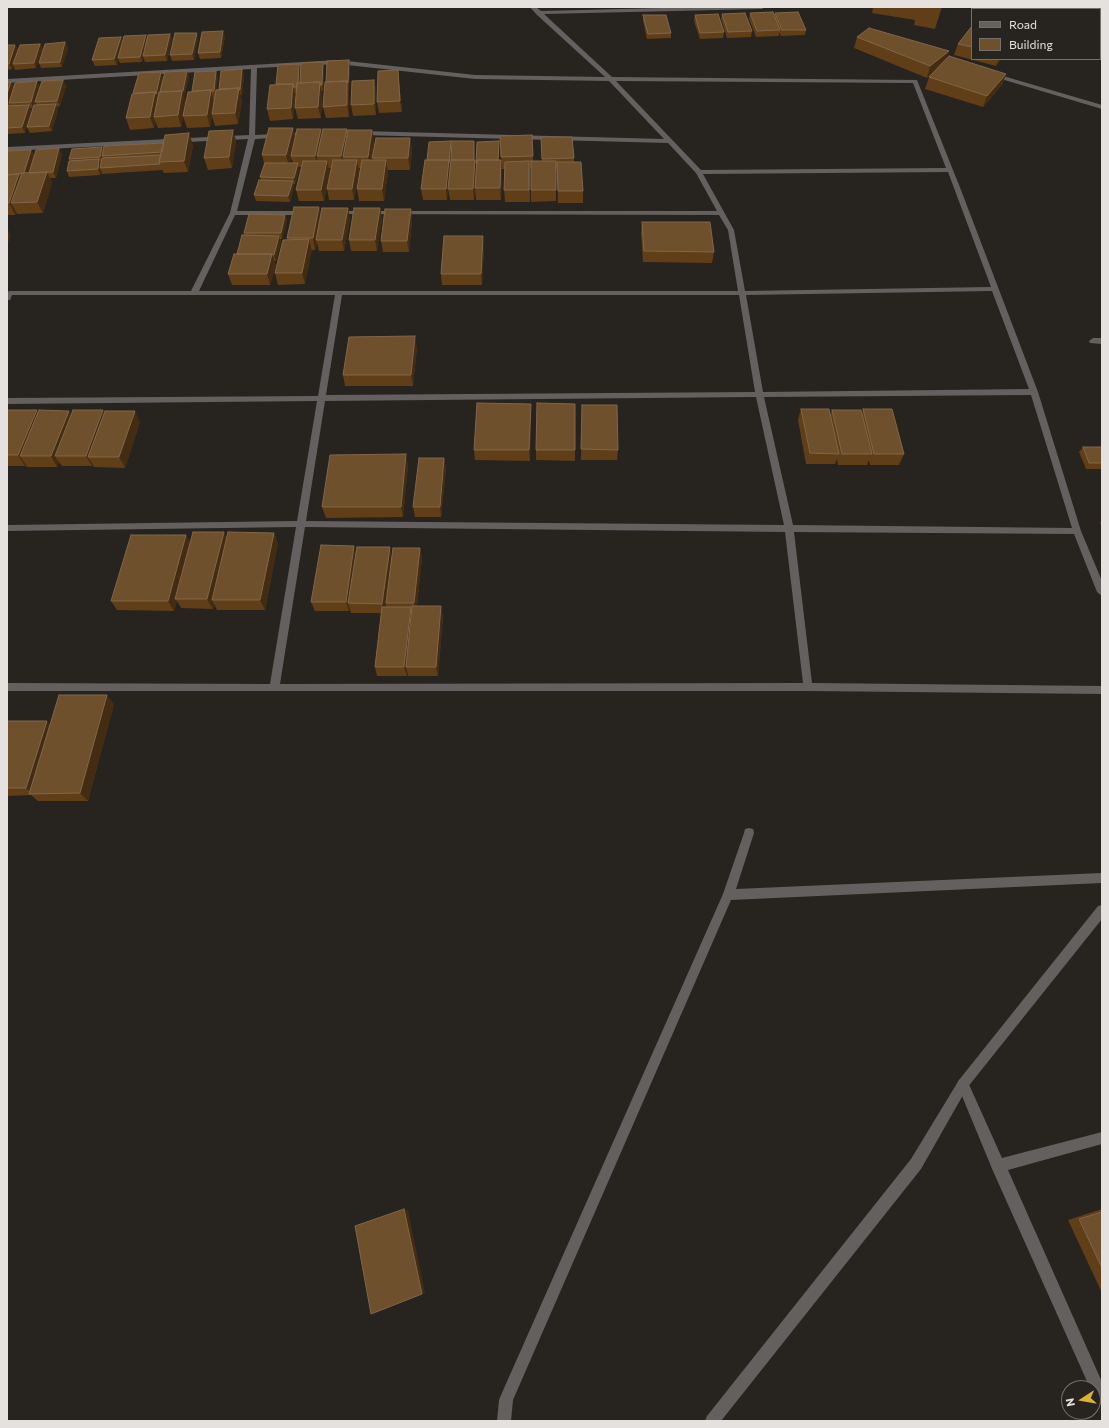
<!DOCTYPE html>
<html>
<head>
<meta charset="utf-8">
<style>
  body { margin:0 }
  #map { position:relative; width:1109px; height:1428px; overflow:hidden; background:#27231f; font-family:Commissioner,sans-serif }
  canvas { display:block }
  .frame { position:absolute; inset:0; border:8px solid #e4e1de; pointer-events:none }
  .legend { position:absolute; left:971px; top:8px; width:130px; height:52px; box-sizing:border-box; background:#27231f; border:1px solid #736f6b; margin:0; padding:5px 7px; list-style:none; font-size:12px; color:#e4e1de }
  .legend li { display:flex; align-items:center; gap:8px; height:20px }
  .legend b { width:20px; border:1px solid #736f6b }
  .north { position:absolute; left:1061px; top:1380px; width:40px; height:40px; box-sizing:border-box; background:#27231f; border:1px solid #736f6b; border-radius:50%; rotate:258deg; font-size:11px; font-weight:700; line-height:16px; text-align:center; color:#e4e1de }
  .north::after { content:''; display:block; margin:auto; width:14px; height:18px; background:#d9b334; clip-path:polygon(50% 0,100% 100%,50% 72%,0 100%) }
</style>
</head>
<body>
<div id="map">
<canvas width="1109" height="1428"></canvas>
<div class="frame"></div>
<ul class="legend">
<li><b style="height:5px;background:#63605f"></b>Road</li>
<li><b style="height:11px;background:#6e502d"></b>Building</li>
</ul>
<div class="north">N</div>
</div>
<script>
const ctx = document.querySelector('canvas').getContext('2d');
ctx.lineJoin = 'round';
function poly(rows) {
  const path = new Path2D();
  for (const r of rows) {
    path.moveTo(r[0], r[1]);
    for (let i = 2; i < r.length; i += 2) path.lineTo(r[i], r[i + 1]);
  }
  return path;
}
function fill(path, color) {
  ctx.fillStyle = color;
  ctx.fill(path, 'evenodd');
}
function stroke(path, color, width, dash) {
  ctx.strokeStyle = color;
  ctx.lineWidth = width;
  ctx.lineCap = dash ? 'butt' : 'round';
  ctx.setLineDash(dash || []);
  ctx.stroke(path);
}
const minor = poly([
  [530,7,536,7,541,11,701,7,765,7,762,9,544,14,612,77,917,80,961,190,1038,392,1081,531,1102,581,1102,596,1097,592,1074,534,794,532,812,683,1102,686,1102,694,808,691,7,691,7,683,270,684,296,527,7,531,7,525,297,521,317,401,7,404,7,398,318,396,335,295,12,295,10,300,7,300,7,292,10,291,191,291,230,213,248,139,7,151,7,147,249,135,251,69,7,83,7,79,338,60,475,75,605,77,536,14,530,7],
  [338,64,475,79,609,81,664,139,361,131,358,133,361,135,668,143,696,173,717,211,335,211,332,213,333,214,719,215,728,230,738,291,199,291,235,215,305,215,308,213,305,211,237,211,255,139,309,136,312,134,309,132,255,135,257,68,338,64],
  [616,81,913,83,946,168,701,170,616,81],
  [948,172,991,287,745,291,734,230,703,174,948,172],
  [992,291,1029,389,763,392,746,295,992,291],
  [342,295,739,295,755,392,326,395,342,295],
  [1031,395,1072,528,793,525,764,397,1031,395],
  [756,397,784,525,306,521,325,401,756,397],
  [305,527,785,532,803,683,280,684,305,527],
  [993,73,1102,105,1102,109,991,76,990,75,993,73],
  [1093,338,1102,338,1102,344,1090,343,1089,341,1093,338],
  [749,828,753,829,754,833,736,889,1102,873,1102,883,731,900,513,1400,511,1421,497,1421,499,1400,501,1395,723,894,744,833,745,829,749,828],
  [963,1078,967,1080,1002,1158,1102,1132,1102,1144,1008,1170,1102,1382,1102,1405,1097,1403,1093,1394,1093,1388,1090,1388,993,1171,957,1084,959,1080,963,1078]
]);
const tertiary = poly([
  [1102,905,1102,919,967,1088,921,1169,721,1421,705,1421,707,1416,911,1159,959,1080,1098,906,1102,905]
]);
const wall = poly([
  [636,7,658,7,636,8],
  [873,7,942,7,935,29,914,25,915,20,872,13],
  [750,13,774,16,775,13,806,30,805,35,781,36,779,32,779,36,756,37,749,19],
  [722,14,752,31,751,37,727,38,721,19],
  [643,15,671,33,671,38,647,39,643,21],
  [695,15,724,32,723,38,700,39,694,21],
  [972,26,972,59,1001,59,996,66,954,55,958,44],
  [170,34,172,39,167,61,145,62,143,57,142,62,120,63,118,59,117,65,95,66,92,60,121,37,122,42,147,40],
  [225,36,221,58,200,59,198,53],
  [857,37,946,60,1006,74,1002,85,983,107,925,89,929,77,936,70,927,78,854,48],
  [198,38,194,60,172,61,170,55],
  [65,42,68,48,62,67,41,68,39,63],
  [40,44,43,49,36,68,15,70,13,65,12,69,7,70,7,45,15,45,18,50],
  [323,62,324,68,323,91,321,91,322,94,321,118,298,119,295,108,296,93,295,93,295,95,293,119,270,121,267,109,276,84,299,64,301,69,300,83],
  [350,66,349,89,349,117,326,118,323,107,326,82],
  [242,69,244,75,242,95,240,95,242,100,238,124,215,126,212,116,210,127,187,128,183,116,192,91,216,71,218,77,216,90,219,89],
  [398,70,402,112,379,113,377,102],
  [187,71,189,77,184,97,186,102,181,127,158,128,155,121,154,128,130,130,126,118,133,93,163,77,160,92],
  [63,80,66,86,60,106,57,107,58,110,52,131,30,133,27,127,33,108,30,108,31,111,25,133,7,134,7,83,11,82,14,88,37,81,40,87,34,105,37,105,35,102],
  [374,80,376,91,376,115,353,116,351,105],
  [293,128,295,138,322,134,347,129,347,134,372,130,374,141,371,160,373,160,372,158,410,138,412,150,410,170,387,170,388,172,384,201,359,201,357,189,360,168,359,168,359,171,354,200,329,200,327,189,331,168,329,168,330,172,324,201,299,201,296,190,302,167,299,167,299,169,295,184,294,184,294,186,290,202,256,201,254,195,261,180,260,177,264,163,262,155],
  [291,158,293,163,290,163],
  [500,136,533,156,533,161,542,161,541,137,574,158,574,162,583,191,583,203,558,203,557,170,556,170,556,201,531,202,531,168,530,168,530,202,505,202,504,190,505,169,502,169],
  [236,141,232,168,208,170,204,158],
  [474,141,474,160,476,171,474,200,450,200,448,189],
  [193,145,188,172,164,173,162,170,102,174,101,170,100,175,69,177,67,171,70,161,69,159,103,150],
  [451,147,447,200,423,200,421,189,427,160],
  [499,147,499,160,502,171,501,200,476,200,475,188,476,169,476,163],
  [31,150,34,155,29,173,62,154,56,178,50,178,52,183,43,213,17,214,16,212,15,215,7,215,7,154],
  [319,207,321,214,350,219,344,251,319,251,317,243,315,250,311,250,305,284,278,285,275,273,287,240,287,238],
  [380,208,382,219,377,251,351,251,349,240],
  [411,209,412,221,409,252,383,252,381,241],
  [287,220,282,239,280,239,281,241,276,261,274,261,276,265,270,285,232,285,228,274,244,235,244,233],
  [642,222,714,252,712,263,643,262,641,233],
  [484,248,482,285,442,285,441,274],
  [417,347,413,386,345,386,343,375],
  [531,404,531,415,530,461,475,460,474,450],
  [582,405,618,450,617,460,581,460],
  [801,409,830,415,832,410,862,414,863,409,904,454,899,465,870,465,869,460,867,465,838,465,837,459,835,464,806,464,798,420],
  [7,410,71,415,103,410,104,413,140,422,125,468,94,467,93,465,92,466,62,466,59,462,57,467,27,467,26,465,25,466,7,466],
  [1083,447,1102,447,1102,469,1086,469,1079,452],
  [536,450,575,450,575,461,536,460],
  [444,458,446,469,441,517,415,517,413,507],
  [408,465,403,517,326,518,322,507],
  [1102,520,1102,528,1100,523],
  [274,533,278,543,265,610,217,610,214,604,213,609,181,608,177,601,174,611,117,610,111,601,186,535,190,542,227,537],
  [420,548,422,558,417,606,443,616,438,676,408,676,407,671,407,676,377,676,375,667,381,613,351,613,349,607,349,611,315,611,311,602,356,551,392,557],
  [114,704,88,801,38,801,31,795,7,796,7,721,50,725],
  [1102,1209,1102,1293,1068,1220]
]);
const shadedWall = poly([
  [223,31,225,36,221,58,220,52],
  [197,33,198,38,194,60,192,54],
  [170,34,172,39,167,61,165,55],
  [146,35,148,41,142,62,140,57],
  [121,37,123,43,117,65,114,59],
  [65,42,68,48,62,67,60,62],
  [40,44,43,49,36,68,34,63],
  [15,45,18,50,12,69,9,64],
  [949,51,945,63,927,78,930,66],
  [999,59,1001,59,996,66],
  [349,60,350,66,349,89,348,83],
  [323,62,324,68,323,91,322,85],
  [299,64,301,69,299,92,298,87],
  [242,69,244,75,242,95,240,90],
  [398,70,399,81,402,112,400,101],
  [187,71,189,77,184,97,186,102,181,127,178,115],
  [216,71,218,77,216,97,214,91],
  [161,72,163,77,154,117,155,121,154,128,150,117],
  [1006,74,1002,85,983,107,987,96],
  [63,80,66,86,60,106,57,101],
  [374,80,376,91,376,115,374,104],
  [37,81,40,87,33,108,31,102],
  [347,81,349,92,349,117,347,105],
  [11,82,14,88,7,108,7,94],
  [320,82,322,94,321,118,318,107],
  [293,84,295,95,293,119,291,108],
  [239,88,242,100,238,124,235,113],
  [211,90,214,102,212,114,212,116,210,127,207,115],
  [56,104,58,110,52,131,49,126],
  [29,105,31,111,25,133,22,127],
  [293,128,296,139,291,156,291,158,289,166,286,155],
  [321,129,323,140,317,156,318,163,318,167,315,156],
  [347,129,349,140,343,157,344,163,344,168,341,156],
  [233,130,236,141,232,168,229,157],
  [372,130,374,141,370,168,368,157],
  [189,133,193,145,188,172,184,161],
  [410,138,412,150,410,170,408,158],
  [451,141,451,147,450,171,447,200,446,189],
  [102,147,104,153,102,156,103,158,102,162,100,157],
  [59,148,62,154,56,178,53,172],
  [31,150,34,155,27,180,24,174],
  [99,159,102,165,100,168,101,170,100,175,98,169],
  [357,160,359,171,354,200,352,189],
  [386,160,388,172,384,201,382,189],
  [475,160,476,171,474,200,473,189],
  [501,160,502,171,501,200,500,188],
  [327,161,330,172,324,201,321,190],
  [298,163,299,169,295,184,294,178],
  [47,172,52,183,43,213,37,202],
  [19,174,25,185,11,203,16,212,15,215,9,203],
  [293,181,294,186,290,202,288,196],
  [319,207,322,218,316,240,317,243,315,250,313,238],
  [348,208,350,219,344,251,342,240],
  [380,208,382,219,377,251,375,240],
  [411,209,412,221,409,252,407,241],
  [285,215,287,220,282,239,281,233],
  [7,228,11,235,7,246],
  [279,236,281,241,276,261,274,255],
  [483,236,484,248,482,285,481,274],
  [309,239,312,251,305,284,302,273],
  [272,254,276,265,270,285,267,274],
  [415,336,417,347,413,386,411,375],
  [531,404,531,415,530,461,529,450],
  [37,410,44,421,20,456,26,465,25,466,18,455],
  [103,410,109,421,88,457,93,465,92,466,86,456],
  [69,411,75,422,55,456,59,462,57,467,51,456],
  [135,411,140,422,125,468,119,457],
  [406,454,408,465,403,517,401,507],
  [444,458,446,469,441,517,440,507],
  [224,532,229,542,212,600,214,604,213,609,207,599],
  [274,533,278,543,265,610,260,600],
  [186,535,192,545,175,599,177,601,174,611,168,601],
  [354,546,357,556,348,603,349,607,349,611,346,602],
  [390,547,392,557,385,613,382,604],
  [420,548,422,558,416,613,414,603],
  [441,606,443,616,438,676,436,667],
  [411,607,413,616,406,667,407,671,407,676,404,667],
  [107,695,114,704,88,801,80,793],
  [47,721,55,730,33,794,26,788],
  [404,1209,408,1210,425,1293,422,1294]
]);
const building = poly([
  [773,12,780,30,757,31,750,13,773,12],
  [798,12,806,30,782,30,775,13,798,12],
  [745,13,752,31,728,32,722,14,745,13],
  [718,14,724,32,700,33,695,15,718,14],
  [643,15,666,15,671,33,648,34,643,15],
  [972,26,972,47,958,44,972,26],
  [869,28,949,51,930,66,857,37,869,28],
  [223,31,220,52,198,53,202,32,223,31],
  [175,33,197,33,192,54,170,55,175,33],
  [170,34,165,55,143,56,148,35,170,34],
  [146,35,140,57,118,58,124,36,146,35],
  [121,37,114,59,92,60,99,38,121,37],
  [65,42,60,62,39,63,45,44,65,42],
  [40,44,34,63,13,64,20,45,40,44],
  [7,45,15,45,9,64,7,64,7,45],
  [949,56,1006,74,987,96,929,77,949,56],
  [349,60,348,83,347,81,326,82,327,61,349,60],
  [323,62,322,85,320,85,320,82,300,83,301,63,323,62],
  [299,64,298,83,297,83,297,87,293,87,293,84,276,84,278,65,299,64],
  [242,69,240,90,239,90,239,88,219,89,221,71,242,69],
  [398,70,400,101,377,102,378,71,398,70],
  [187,71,183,91,182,91,160,92,165,72,187,71],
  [216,71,214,91,211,91,211,90,192,91,195,72,216,71],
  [161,72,156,94,155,92,133,93,139,73,161,72],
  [63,80,57,101,35,102,42,81,63,80],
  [374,80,374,104,351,105,352,81,374,80],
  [37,81,31,102,9,103,15,83,37,81],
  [347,81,347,105,323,107,325,82,347,81],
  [11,82,7,94,7,83,11,82],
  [320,82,318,107,295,108,297,83,320,82],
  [293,84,291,108,267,109,270,85,293,84],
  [239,88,235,113,212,114,216,90,239,88],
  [211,90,207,115,183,116,188,92,211,90],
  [182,91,178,115,154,117,159,92,182,91],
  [155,92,150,117,126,118,132,94,155,92],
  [56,104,49,126,27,127,34,105,56,104],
  [29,105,22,127,7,128,7,106,29,105],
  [269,128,293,128,286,155,262,155,269,128],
  [297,129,321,129,315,156,291,156,297,129],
  [323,129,347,129,341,156,317,156,323,129],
  [233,130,229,157,204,158,209,131,233,130],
  [348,130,372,130,368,157,343,157,348,130],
  [189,133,184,161,159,162,165,135,189,133],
  [532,135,533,156,501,157,500,136,532,135],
  [541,137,572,137,574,158,542,159,541,137],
  [376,138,410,138,408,158,372,158,376,138],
  [451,141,449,163,449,160,427,160,429,142,451,141],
  [452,141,474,141,474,160,451,160,452,141],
  [499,141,498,160,477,160,477,163,476,163,477,142,499,141],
  [164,143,162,152,102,156,104,146,164,143],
  [102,147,100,157,69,159,72,149,102,147],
  [59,148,53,172,29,173,36,150,59,148],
  [31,150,24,173,7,175,7,154,8,151,31,150],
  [161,155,159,162,160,164,100,168,102,158,161,155],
  [99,159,98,169,67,171,69,161,99,159],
  [333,160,357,160,352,189,327,189,333,160],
  [362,160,386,160,382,189,357,189,362,160],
  [425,160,449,160,446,189,421,189,425,160],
  [451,160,475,160,473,189,448,189,451,160],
  [477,160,501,160,500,188,475,188,477,160],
  [303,161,327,161,321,190,296,190,303,161],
  [529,161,529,190,504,190,505,162,529,161],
  [531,161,556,161,556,190,531,190,531,161],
  [557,162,581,162,583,191,558,191,557,162],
  [265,163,298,163,294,178,260,177,265,163],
  [47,172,37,202,11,203,22,173,47,172],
  [19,174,9,203,7,203,7,175,19,174],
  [259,180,293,181,288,196,254,195,259,180],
  [294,207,319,207,313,238,287,238,294,207],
  [322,208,348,208,342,240,316,240,322,208],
  [354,208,380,208,375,240,349,240,354,208],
  [385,209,411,209,407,241,381,241,385,209],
  [249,214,285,215,281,233,244,233,249,214],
  [642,222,710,222,714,252,644,251,642,222],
  [242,235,279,236,274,255,273,255,272,254,237,254,242,235],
  [444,236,483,236,481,274,441,274,444,236],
  [309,239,302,273,275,273,283,240,309,239],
  [234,254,272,254,267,274,228,274,234,254],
  [415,336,411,375,343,375,349,337,415,336],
  [477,403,531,404,529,450,474,450,477,403],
  [537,403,575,404,575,450,536,450,537,403],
  [582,405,617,405,618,450,581,449,582,405],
  [801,409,829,409,839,454,810,453,801,409],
  [863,409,892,409,904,454,874,454,863,409],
  [7,410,37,410,18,455,7,455,7,410],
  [39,410,69,411,51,456,20,456,39,410],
  [73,410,103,410,86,456,55,456,73,410],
  [832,410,861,410,872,454,842,454,832,410],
  [105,411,135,411,119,457,88,457,105,411],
  [1083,447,1102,447,1102,463,1089,463,1083,447],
  [406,454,401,507,322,507,330,455,406,454],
  [419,458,444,458,440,507,413,507,419,458],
  [193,532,224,532,207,599,175,599,193,532],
  [228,532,274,533,260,600,212,600,228,532],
  [131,535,186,535,168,601,111,601,131,535],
  [321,545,354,546,346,602,311,602,321,545],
  [357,547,390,547,382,604,348,603,357,547],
  [393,548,420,548,414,603,386,603,393,548],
  [412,606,441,606,436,667,406,667,412,606],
  [382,607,411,607,404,667,375,667,382,607],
  [59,695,107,695,80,793,29,794,59,695],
  [7,721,47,721,26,788,7,788,7,721],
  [404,1209,422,1294,371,1314,355,1226,404,1209],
  [1102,1212,1102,1268,1079,1219,1102,1212]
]);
fill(minor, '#63605f');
fill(tertiary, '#63605f');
fill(wall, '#603e18');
fill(shadedWall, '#432c12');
fill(building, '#6e502d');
stroke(building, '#816649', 1);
</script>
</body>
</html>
